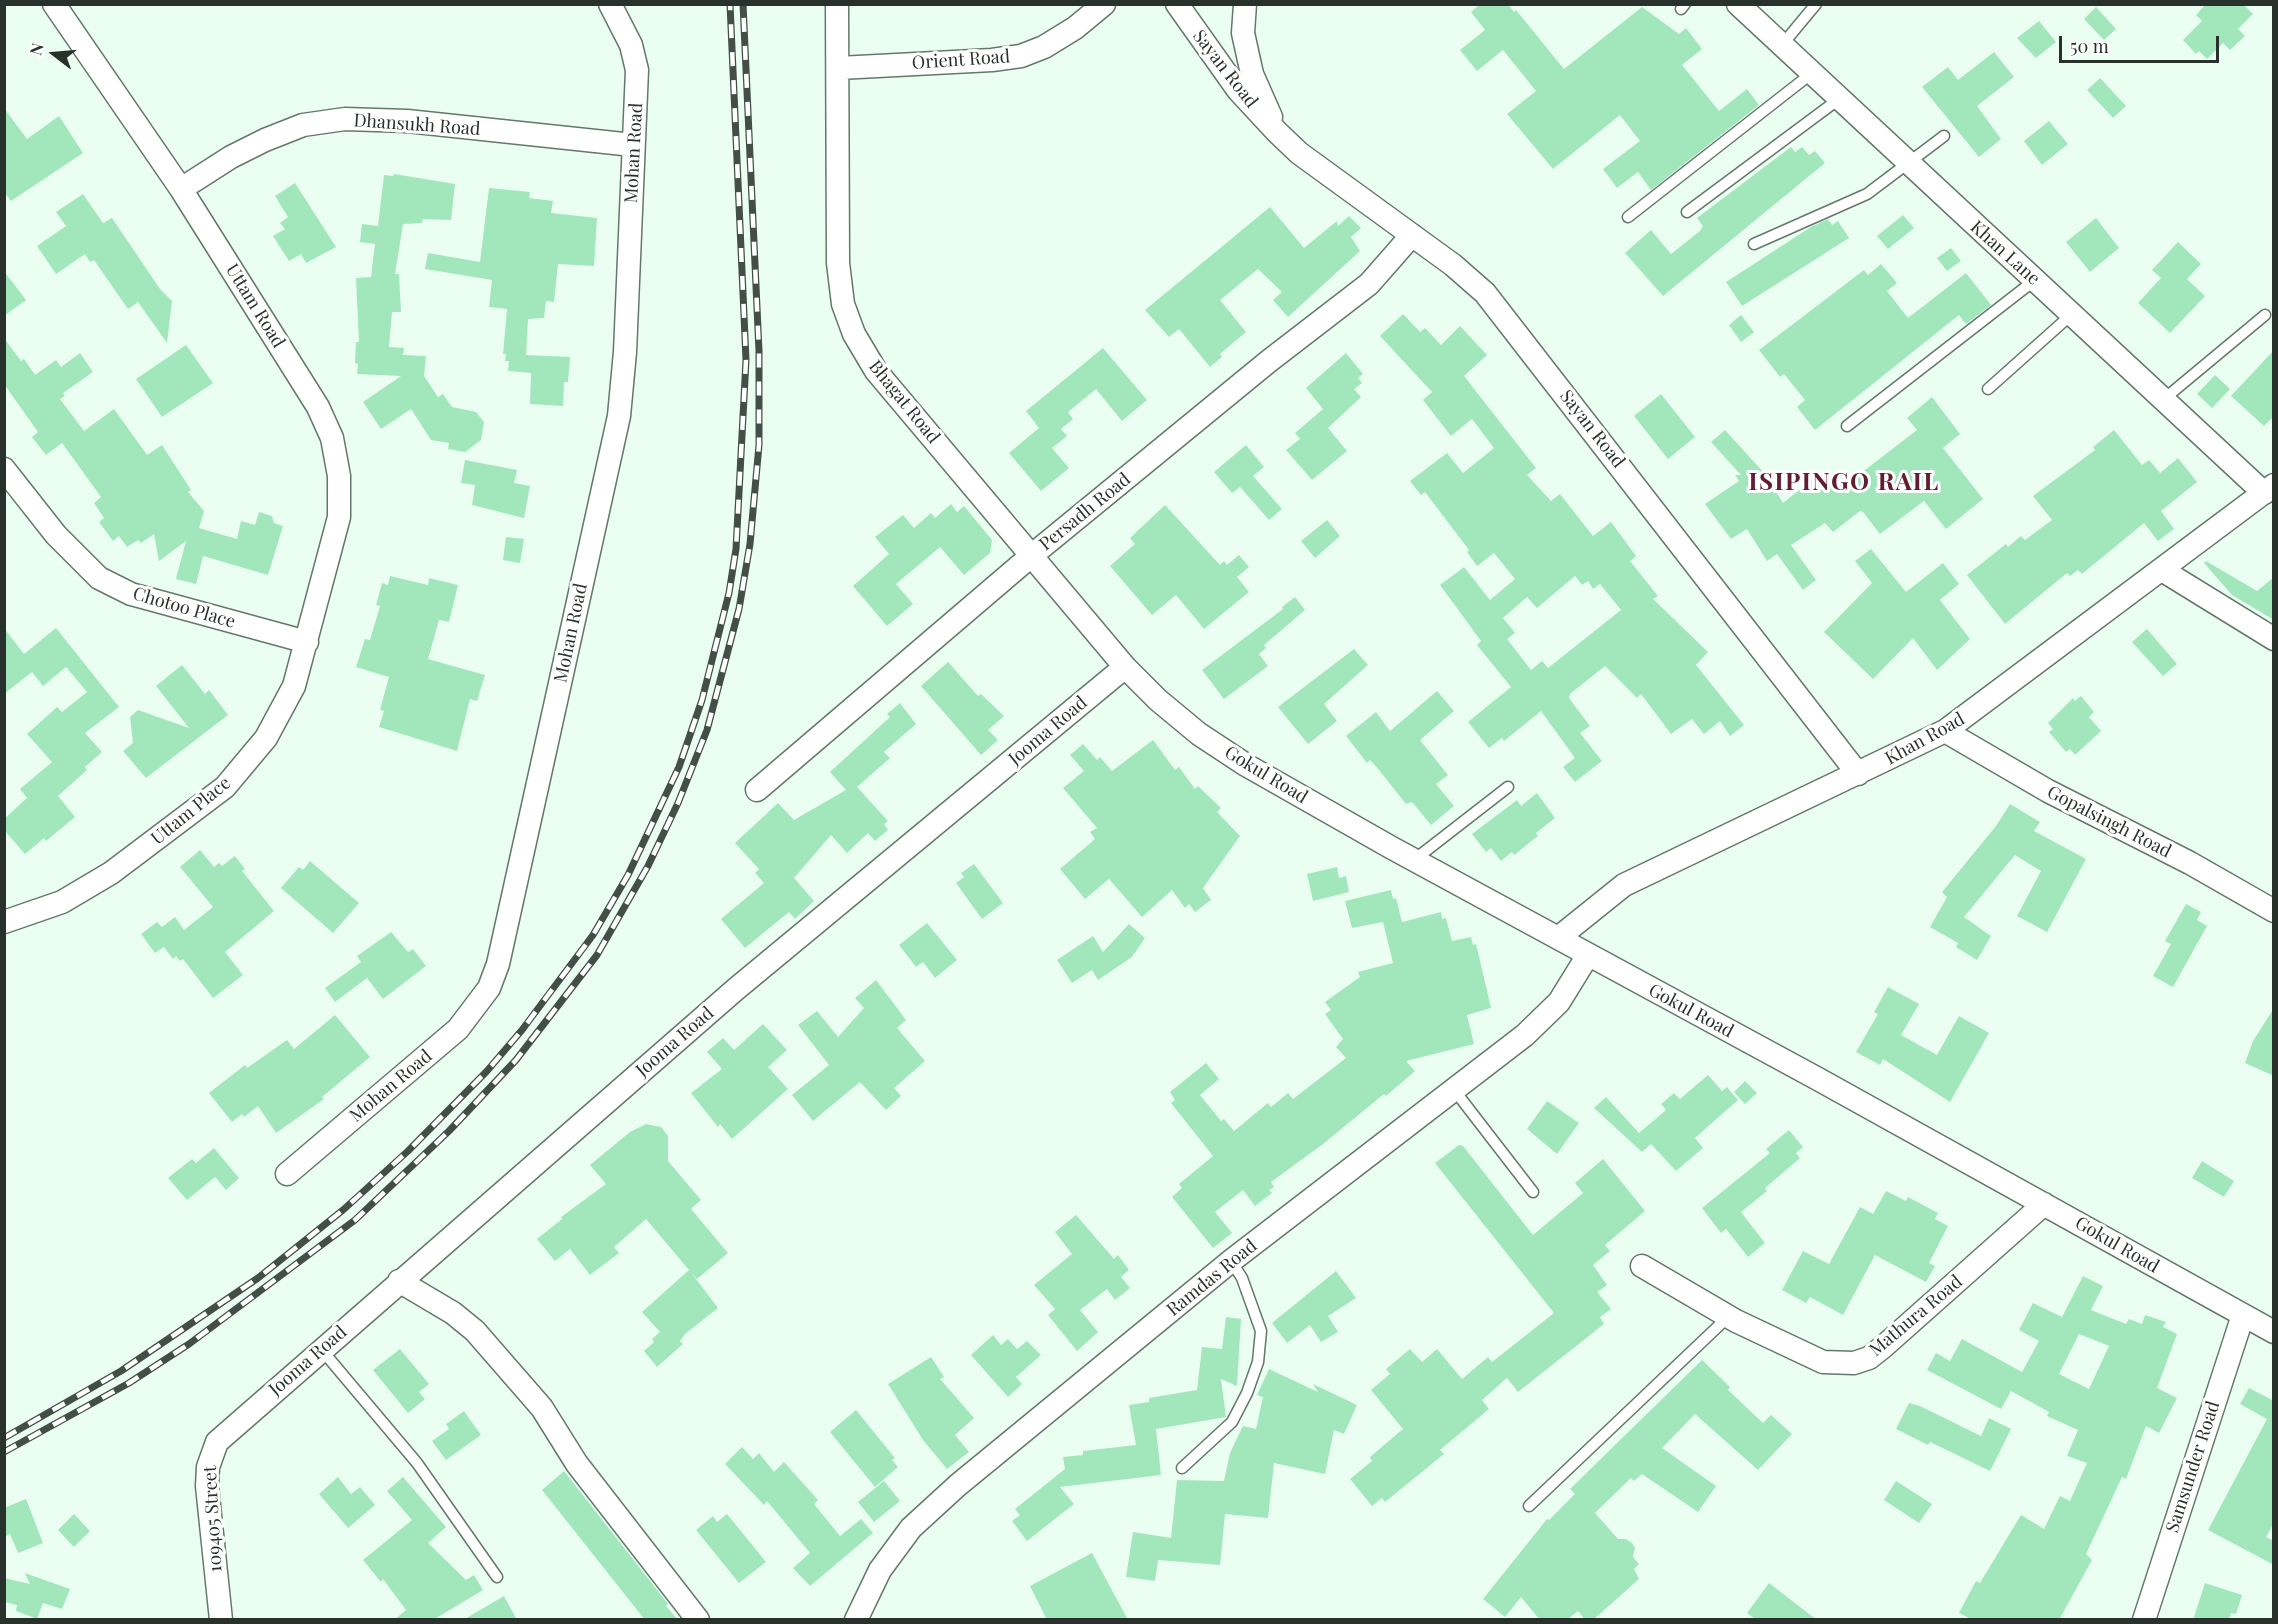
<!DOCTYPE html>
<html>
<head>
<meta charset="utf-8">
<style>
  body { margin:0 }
  #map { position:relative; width:2278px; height:1624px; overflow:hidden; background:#ebfef2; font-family:"Playfair Display",serif }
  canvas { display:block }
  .frame { position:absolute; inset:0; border:6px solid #28312b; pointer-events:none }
  .north { position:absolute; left:24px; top:24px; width:60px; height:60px; -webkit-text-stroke:4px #fff; paint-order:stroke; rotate:286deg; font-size:16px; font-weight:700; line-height:24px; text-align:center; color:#28312b }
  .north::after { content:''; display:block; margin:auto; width:21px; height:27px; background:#28312b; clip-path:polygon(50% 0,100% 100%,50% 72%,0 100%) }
  .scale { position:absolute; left:2059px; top:36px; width:160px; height:27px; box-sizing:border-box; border:3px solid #28312b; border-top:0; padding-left:8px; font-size:18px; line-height:21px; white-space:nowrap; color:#28312b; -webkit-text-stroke:4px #fff; paint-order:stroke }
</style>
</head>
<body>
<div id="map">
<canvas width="2278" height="1624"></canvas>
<div class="frame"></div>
<div class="north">N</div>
<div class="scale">50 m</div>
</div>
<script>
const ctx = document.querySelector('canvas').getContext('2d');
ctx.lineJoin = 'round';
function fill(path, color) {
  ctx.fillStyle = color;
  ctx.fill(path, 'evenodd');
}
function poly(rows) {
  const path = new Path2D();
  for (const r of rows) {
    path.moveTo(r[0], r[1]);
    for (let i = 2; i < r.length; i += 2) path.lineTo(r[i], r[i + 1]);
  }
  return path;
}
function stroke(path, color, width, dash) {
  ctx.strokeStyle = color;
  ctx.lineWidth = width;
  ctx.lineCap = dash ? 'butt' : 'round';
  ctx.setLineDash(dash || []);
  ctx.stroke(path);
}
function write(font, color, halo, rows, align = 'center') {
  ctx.font = font + ' "Playfair Display",serif';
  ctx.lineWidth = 6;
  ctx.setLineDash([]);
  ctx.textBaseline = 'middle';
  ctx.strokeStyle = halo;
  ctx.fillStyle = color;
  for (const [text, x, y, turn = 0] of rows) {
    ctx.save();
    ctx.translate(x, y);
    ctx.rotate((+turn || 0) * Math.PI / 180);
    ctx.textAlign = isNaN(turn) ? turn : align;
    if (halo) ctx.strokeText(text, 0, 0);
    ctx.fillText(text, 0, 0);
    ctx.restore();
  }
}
const building = poly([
  [1480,4,1508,4,1514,12,1516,10,1564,69,1642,7,1679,34,1686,28,1702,49,1682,65,1719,111,1747,89,1759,105,1651,190,1638,172,1617,188,1603,169,1640,141,1620,115,1553,169,1507,114,1536,91,1503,50,1477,71,1460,50,1485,30,1471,12],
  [2206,4,2243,4,2253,14,2238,29,2245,36,2230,50,2223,43,2207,59,2199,51,2196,54,2183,40,2202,21,2196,15],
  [2096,7,2116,29,2104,40,2084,19],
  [2039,21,2056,42,2036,58,2017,38],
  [1994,52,2014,77,1977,106,2001,139,1979,157,1922,87,1948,67,1958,80],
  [2100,78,2126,106,2113,118,2087,90],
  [4,108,27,139,59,116,83,153,11,201,4,192],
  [2049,121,2068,144,2042,165,2024,141],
  [1791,147,1795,152,1802,147,1809,155,1815,151,1825,163,1663,296,1625,253,1651,230,1671,254,1700,231,1703,226,1697,218],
  [394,174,455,184,451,220,423,219,422,223,403,224,395,274,399,274,401,312,392,312,389,347,404,348,403,355,426,356,424,376,438,397,443,394,452,407,476,412,484,422,481,440,465,452,448,449,449,443,431,440,411,409,381,429,363,402,401,376,357,374,358,364,355,363,356,342,359,342,356,278,371,277,375,244,360,242,362,224,378,226,384,175,393,176],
  [295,183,336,247,306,263,301,254,289,261,273,236,285,229,280,223,288,217,275,196],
  [489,188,530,192,529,198,553,201,551,213,597,218,594,266,558,264,554,302,546,301,544,318,528,319,526,355,570,357,568,382,564,382,563,406,530,404,531,373,508,371,509,361,505,361,506,354,503,354,507,309,489,307,492,280,425,269,428,253,480,262],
  [83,194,103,223,112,218,160,289,172,301,167,343,138,302,128,309,94,260,90,262,85,254,56,274,37,246,66,226,56,212],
  [1270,207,1304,248,1337,221,1338,226,1349,216,1361,228,1351,237,1360,251,1288,317,1273,300,1282,292,1258,269,1220,300,1246,332,1220,354,1222,357,1210,367,1179,329,1169,337,1145,310],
  [1903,215,1914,228,1888,249,1877,236],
  [2096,218,2119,248,2090,272,2066,242],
  [1828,219,1832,225,1838,221,1849,238,1742,306,1726,282,1811,227],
  [2178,242,2201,264,2187,279,2205,296,2170,333,2138,303,2161,278,2152,270],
  [1951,248,1961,261,1947,271,1937,258],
  [1881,264,1897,283,1887,291,1908,318,1966,273,1991,305,1966,324,1959,315,1815,430,1797,407,1805,400,1784,374,1780,377,1759,350,1864,270,1868,275],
  [4,271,26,300,4,316],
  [1403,314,1420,332,1425,328,1441,345,1460,326,1487,355,1464,376,1536,468,1527,475,1551,501,1560,494,1593,536,1611,522,1636,556,1630,561,1658,596,1653,599,1708,652,1696,665,1744,725,1730,736,1720,721,1704,734,1692,719,1671,734,1641,694,1637,698,1605,666,1570,694,1569,698,1590,726,1580,733,1602,761,1575,782,1563,767,1575,758,1541,711,1504,741,1502,738,1489,748,1468,722,1511,687,1477,645,1481,641,1440,585,1464,567,1490,600,1515,579,1494,553,1477,566,1467,552,1469,550,1425,492,1421,495,1410,481,1447,453,1463,473,1494,448,1472,419,1451,436,1423,400,1432,392,1380,336],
  [1575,576,1582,585,1588,581,1593,589,1600,584,1621,610,1548,668,1542,661,1531,670,1507,639,1515,633,1503,618,1527,597,1537,608],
  [1741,315,1754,332,1741,342,1729,325],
  [4,338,21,361,24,359,35,375,56,360,61,367,80,353,93,372,63,393,65,396,60,399,84,431,114,409,147,455,162,445,191,490,188,492,204,511,199,528,237,539,241,521,255,525,259,512,272,516,274,523,283,526,268,575,203,556,196,584,176,579,186,541,159,561,154,534,141,543,138,540,127,547,119,536,113,541,99,522,104,518,94,503,101,497,62,443,46,455,32,437,38,432,4,384],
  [186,345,213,383,162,417,136,379],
  [1103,348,1147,400,1122,421,1096,389,1068,412,1073,419,1061,429,1067,436,1052,448,1069,468,1041,491,1009,453,1039,428,1026,411],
  [2274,350,2274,416,2264,426,2231,396],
  [1346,353,1363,374,1358,378,1362,383,1354,389,1361,397,1328,428,1347,451,1312,480,1286,450,1300,439,1295,433,1323,409,1306,388],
  [2215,375,2230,389,2212,408,2197,394],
  [1661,394,1695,437,1668,459,1634,416],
  [1932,397,1960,434,1943,448,1983,499,1946,529,1924,501,1880,534,1863,512,1860,511,1833,532,1825,523,1791,545,1816,580,1803,590,1777,554,1767,561,1747,529,1731,539,1705,504,1739,481,1735,475,1741,475,1711,442,1725,430,1765,474,1783,503,1822,472,1839,490,1917,430,1907,418],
  [2114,430,2142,465,2149,460,2160,473,2178,458,2197,482,2161,511,2174,529,2158,541,2144,523,2082,574,2078,570,2070,576,2067,573,2005,624,1967,575,2006,544,2008,547,2021,536,2025,540,2052,520,2033,496,2095,450,2093,447],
  [1246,445,1264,467,1253,476,1282,509,1269,520,1240,487,1232,493,1214,472],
  [465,460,517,470,514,483,530,486,524,518,472,505,475,485,461,483],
  [951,504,957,512,964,506,992,540,990,553,964,575,940,547,896,584,913,604,887,626,853,586,889,554,875,537,903,515,914,528,931,513,935,518],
  [1165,505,1220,565,1224,561,1227,565,1239,555,1249,567,1237,577,1249,592,1204,629,1176,595,1152,615,1110,566,1135,544,1130,538],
  [1327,520,1340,536,1315,558,1301,541],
  [506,537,524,539,520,563,503,560],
  [1871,549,1906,592,1943,563,1959,584,1940,600,1970,639,1937,670,1913,638,1873,679,1824,632,1872,583,1855,561],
  [2206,561,2257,591,2274,577,2274,620,2232,595,2204,563],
  [390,576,428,585,429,578,458,585,449,622,439,620,428,659,485,675,477,701,470,699,457,751,379,727,384,711,380,710,389,677,356,667,365,639,370,640,380,606,376,605,382,583,388,585],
  [1295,597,1305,610,1264,645,1266,648,1259,654,1268,666,1224,699,1202,670,1283,609,1282,607],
  [4,628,24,654,56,628,119,707,85,733,102,752,85,767,87,770,58,796,75,817,46,841,44,838,25,854,4,830,4,819,27,798,20,789,52,762,27,734,57,707,62,712,87,692,66,667,43,686,32,672,4,694],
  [2147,629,2177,664,2163,676,2132,642],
  [1354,649,1368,665,1324,704,1337,721,1308,744,1278,707],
  [948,662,978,696,981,694,1004,716,988,730,998,740,981,755,921,686],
  [182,665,205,694,209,690,228,715,146,778,123,751,133,743,130,717,138,710,189,728,156,686],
  [1437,691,1454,711,1420,740,1448,775,1436,784,1454,806,1431,825,1412,802,1406,804,1379,770,1370,760,1367,763,1346,736,1376,712,1390,731],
  [2081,696,2094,712,2089,717,2101,731,2075,755,2070,749,2066,752,2049,732,2053,729,2048,723,2073,698,2075,701],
  [900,703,916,724,884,752,890,758,857,787,888,821,884,824,888,830,875,841,868,833,847,853,831,835,794,878,814,901,795,919,789,912,745,948,721,919,764,883,755,873,759,869,735,843,778,803,794,820,846,790,830,772,890,717,887,714],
  [1153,740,1175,770,1179,767,1195,789,1198,786,1221,808,1217,812,1240,836,1203,888,1211,900,1195,912,1189,904,1185,908,1172,890,1142,917,1109,879,1085,899,1060,869,1095,839,1090,832,1097,828,1063,788,1084,771,1070,755,1083,744,1097,760,1100,757,1112,771],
  [1537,793,1555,818,1536,833,1538,836,1514,855,1512,852,1501,861,1491,848,1486,852,1472,834,1517,800,1521,806],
  [2010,804,2040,822,2034,831,2086,859,2047,932,2017,916,2041,871,2015,855,1964,917,1991,936,1977,960,1956,947,1958,943,1930,927,1947,897,1942,892,1996,826],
  [200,850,214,867,219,863,222,866,235,856,245,869,242,871,274,911,225,952,243,975,213,998,183,959,180,961,176,956,173,959,164,947,155,953,141,934,157,922,162,927,175,917,184,930,213,907,180,867],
  [310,861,359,903,333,933,281,888,299,867,303,870],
  [974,864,1003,903,982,919,956,883,964,877,961,873],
  [1337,867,1339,878,1346,876,1349,892,1313,901,1307,874],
  [1391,890,1393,899,1396,898,1402,922,1441,912,1442,919,1446,918,1452,941,1471,937,1473,945,1476,944,1491,1008,1467,1015,1474,1044,1406,1061,1415,1071,1386,1096,1384,1094,1323,1144,1271,1182,1274,1187,1269,1190,1272,1193,1255,1206,1243,1190,1215,1212,1232,1233,1213,1248,1172,1197,1182,1188,1179,1184,1213,1156,1171,1103,1175,1100,1170,1092,1206,1063,1219,1079,1200,1095,1221,1121,1224,1119,1234,1131,1268,1103,1271,1107,1288,1093,1293,1099,1346,1058,1336,1047,1343,1039,1325,1014,1331,1010,1325,1002,1360,977,1358,972,1393,963,1383,922,1352,928,1345,901],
  [2186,904,2201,912,2197,920,2207,926,2173,987,2153,976,2171,944,2165,941],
  [927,923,957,960,935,978,923,962,916,967,899,945],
  [1129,924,1145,938,1132,957,1098,980,1092,970,1072,983,1057,960,1093,936,1103,952],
  [391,932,408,952,413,949,426,966,383,999,367,978,335,1002,325,988,361,962,357,956],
  [876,980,906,1020,897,1028,925,1061,894,1088,901,1096,886,1110,860,1082,813,1121,792,1095,829,1065,798,1025,817,1011,838,1037,864,1008,855,998],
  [1888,987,1919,1004,1901,1035,1937,1055,1959,1016,1989,1033,1950,1102,1883,1059,1880,1065,1856,1052,1878,1014,1874,1012],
  [2274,1008,2274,1076,2245,1063,2253,1041],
  [335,1015,370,1057,322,1097,324,1099,276,1133,258,1106,244,1117,242,1114,232,1122,209,1093,245,1065,247,1068,287,1040,294,1049],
  [763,1024,787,1050,768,1067,788,1089,732,1139,720,1124,718,1127,691,1093,722,1069,707,1052,723,1038,734,1050],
  [1708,1075,1722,1091,1727,1087,1738,1100,1695,1138,1703,1148,1676,1171,1651,1144,1642,1152,1594,1108,1606,1097,1639,1133,1666,1110,1661,1104,1674,1093,1680,1099],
  [1745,1081,1757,1093,1745,1104,1734,1092],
  [1547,1101,1579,1123,1557,1154,1527,1129],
  [646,1124,661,1127,668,1136,668,1161,701,1200,691,1209,728,1253,697,1279,690,1271,718,1308,685,1334,680,1341,683,1344,657,1367,644,1351,654,1342,652,1339,660,1332,642,1312,689,1270,646,1219,614,1247,619,1253,590,1275,570,1249,555,1261,537,1239,562,1219,561,1217,606,1184,590,1165,630,1132],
  [1789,1130,1803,1147,1796,1153,1800,1158,1765,1188,1767,1191,1741,1212,1765,1243,1748,1257,1726,1229,1721,1233,1702,1208,1770,1153,1766,1149],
  [1459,1145,1463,1146,1533,1235,1583,1193,1575,1183,1603,1159,1645,1211,1605,1245,1610,1251,1593,1265,1607,1285,1597,1292,1611,1309,1600,1317,1604,1324,1518,1392,1507,1378,1482,1400,1489,1409,1440,1450,1444,1454,1385,1502,1382,1498,1372,1506,1350,1479,1372,1461,1370,1457,1403,1429,1371,1390,1390,1374,1386,1369,1410,1349,1422,1362,1437,1349,1462,1379,1488,1357,1492,1362,1554,1313,1435,1163],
  [214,1148,239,1178,226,1190,215,1177,187,1200,168,1178,192,1159,196,1163],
  [2202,1161,2234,1181,2224,1197,2192,1178],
  [1886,1191,1906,1201,1908,1197,1938,1213,1935,1219,1948,1226,1929,1263,1935,1266,1926,1282,1875,1255,1843,1315,1810,1297,1806,1303,1782,1290,1803,1251,1829,1264,1860,1207,1873,1214],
  [1076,1215,1114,1259,1118,1255,1129,1270,1121,1277,1130,1288,1115,1300,1107,1289,1080,1310,1098,1332,1077,1351,1048,1315,1055,1309,1034,1285,1072,1254,1055,1232],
  [1336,1271,1356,1298,1328,1316,1338,1332,1321,1342,1310,1325,1287,1343,1272,1323],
  [2083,1276,2103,1286,2091,1310,2126,1324,2129,1319,2142,1324,2145,1315,2166,1322,2163,1327,2177,1334,2157,1388,2177,1398,2159,1433,2146,1426,2126,1479,2122,1477,2086,1554,2092,1560,2059,1620,1973,1620,1959,1613,1976,1581,1980,1583,2021,1515,2044,1529,2060,1496,2070,1501,2087,1463,2067,1456,2078,1430,2047,1416,2049,1412,2011,1391,2001,1409,1927,1370,1936,1353,1950,1361,1962,1339,2022,1372,2039,1341,2019,1330,2033,1303,2062,1317],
  [2079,1334,2109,1346,2089,1389,2059,1374],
  [1226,1317,1241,1319,1237,1386,1221,1379,1226,1417,1156,1429,1161,1475,1060,1487,1074,1504,1027,1541,1012,1521,1020,1515,1015,1509,1065,1469,1063,1457,1083,1455,1083,1451,1136,1445,1129,1405,1149,1402,1149,1398,1197,1390,1202,1347,1222,1349],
  [993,1335,1001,1345,1008,1339,1017,1349,1027,1341,1041,1355,1016,1377,1022,1384,1008,1397,971,1355],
  [400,1349,429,1384,419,1392,425,1399,408,1413,373,1370],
  [931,1357,944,1377,940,1379,974,1418,955,1435,969,1452,947,1469,923,1440,888,1384],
  [1702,1360,1730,1387,1728,1390,1763,1423,1771,1415,1792,1434,1758,1470,1695,1414,1662,1448,1716,1486,1698,1512,1642,1474,1634,1481,1631,1478,1595,1513,1618,1539,1626,1539,1632,1543,1635,1548,1633,1557,1639,1564,1634,1569,1639,1579,1593,1620,1585,1620,1578,1611,1567,1620,1540,1620,1521,1597,1505,1617,1483,1599,1547,1519,1549,1520,1575,1494,1570,1489],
  [1269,1369,1318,1392,1313,1384,1357,1405,1344,1434,1334,1430,1325,1474,1274,1463,1268,1518,1225,1514,1220,1565,1158,1560,1155,1581,1126,1577,1133,1532,1171,1538,1177,1480,1224,1481,1230,1453,1243,1426,1256,1429,1263,1397,1257,1395],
  [2249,1388,2274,1401,2274,1523,2266,1537,2274,1541,2274,1565,2208,1530,2267,1419,2240,1404],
  [1909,1403,1920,1406,1981,1436,1989,1418,2011,1429,1990,1471,1930,1442,1928,1445,1896,1429],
  [856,1410,895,1458,892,1460,898,1467,875,1487,830,1432],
  [464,1411,481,1435,446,1460,432,1441,449,1429,446,1424],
  [742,1447,753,1459,759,1453,774,1472,784,1462,818,1500,814,1504,840,1536,861,1519,873,1533,810,1586,793,1568,810,1553,767,1501,764,1505,725,1464],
  [564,1471,668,1604,666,1606,678,1620,645,1620,542,1490],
  [338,1477,351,1494,360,1487,375,1505,348,1528,319,1494],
  [403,1477,446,1527,428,1543,466,1580,474,1575,483,1590,433,1620,394,1620,406,1610,383,1579,381,1582,363,1560,412,1520,387,1491],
  [884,1481,900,1501,874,1522,858,1502],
  [1896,1481,1932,1504,1919,1523,1884,1500],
  [26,1499,43,1543,18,1553,10,1534,4,1537,4,1508],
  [74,1514,90,1531,74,1547,58,1530],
  [727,1514,766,1562,739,1583,696,1530,713,1516,717,1522],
  [1092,1553,1128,1620,1047,1620,1030,1586],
  [25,1573,70,1589,62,1609,43,1603,37,1619,16,1611,17,1605,4,1602,4,1578,30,1584],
  [1769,1583,1817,1620,1756,1620,1747,1613],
  [2205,1583,2242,1595,2236,1614,2231,1613,2229,1620,2193,1620],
  [504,1596,517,1620,463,1620]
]);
const lane = poly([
  [1681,9,1685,4],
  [1782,45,1816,4],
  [1687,212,1839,99],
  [1628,217,1812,73],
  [1754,244,1867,194,1944,136],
  [1988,389,2072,314],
  [2164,399,2265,315],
  [1847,426,2035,280],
  [1414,860,1508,787],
  [1455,1091,1533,1192],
  [321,1349,417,1463,497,1577],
  [1182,1468,1232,1422,1247,1393,1258,1362,1261,1331,1242,1278,1231,1261],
  [1529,1506,1728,1317]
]);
const street = poly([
  [837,4,838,263,843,304,854,334,876,371,1125,667,1158,700,1199,734,1246,765,1392,848,1818,1079,2274,1332],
  [1177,4,1238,90,1277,132,1299,153,1453,265,1485,293,1858,774],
  [1245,4,1243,33,1252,74,1271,117],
  [1738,4,2264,493],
  [839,68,992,60,1021,56,1044,47,1075,28,1104,4],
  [181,189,231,157,265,140,303,125,345,119,407,121,633,145],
  [4,469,56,535,99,578,131,594,307,642],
  [2162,570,2274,639],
  [1945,731,2048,791,2190,863,2274,911],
  [757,790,1031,556,1269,361,1369,284,1412,235],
  [4,922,62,902,111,873,225,787,266,738,294,686,339,517,339,476,332,438,318,407,181,189,54,4],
  [1558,938,1624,885,1945,731,2274,485],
  [287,1174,458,1029,489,988,498,964,619,416,625,352,637,70,631,45,610,4],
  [1642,1266,1736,1321,1823,1362,1854,1363,1869,1358,1883,1347,2044,1204],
  [399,1281,453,1313,475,1331,542,1408,577,1464,698,1620],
  [221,1620,207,1486,208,1467,217,1442,736,989,1125,667],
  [856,1620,880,1570,911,1528,958,1485,1231,1261,1525,1035,1559,1002,1588,955],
  [2144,1620,2243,1315]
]);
const rail = poly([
  [4,1438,121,1371,258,1278,343,1210,408,1151,487,1071,522,1030,593,935,628,875,679,767,702,700,729,593,736,549,746,360,730,4],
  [4,1452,129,1383,189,1344,355,1220,449,1131,516,1060,597,955,648,866,678,803,707,730,739,609,750,544,759,445,759,351,743,4]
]);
const streetNames = [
  ["Orient Road",961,60,-4],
  ["Sayan Road",1225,69,52],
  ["Dhansukh Road",417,125,4],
  ["Mohan Road",634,153,-87],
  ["Khan Lane",2005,253,42],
  ["Uttam Road",255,306,58],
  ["Bhagat Road",904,402,51],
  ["Sayan Road",1592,429,52],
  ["Persadh Road",1085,512,-39],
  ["Chotoo Place",184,608,16],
  ["Mohan Road",571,633,-78],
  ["Jooma Road",1048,731,-40],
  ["Khan Road",1925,739,-29],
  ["Gokul Road",1266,775,31],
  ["Uttam Place",191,811,-39],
  ["Gopalsingh Road",2109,822,27],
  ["Gokul Road",1691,1011,28],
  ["Jooma Road",675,1042,-41],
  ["Mohan Road",391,1086,-40],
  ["Gokul Road",2117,1245,30],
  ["Ramdas Road",1212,1278,-39],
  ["Mathura Road",1916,1316,-40],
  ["Jooma Road",308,1361,-41],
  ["Samsunder Road",2193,1467,-72],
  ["109405 Street",213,1519,-93]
];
const districtNames = [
  ["ISIPINGO RAIL",1844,483]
];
fill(building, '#a1e7bb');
stroke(lane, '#63786b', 13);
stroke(street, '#63786b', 25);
stroke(lane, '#fff', 10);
stroke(street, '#fff', 22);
stroke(rail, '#434e47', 7);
stroke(rail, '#fff', 4.5, [14]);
write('18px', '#28312b', '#fff', streetNames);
ctx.letterSpacing = '1.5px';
write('bold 24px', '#621d31', '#fff', districtNames);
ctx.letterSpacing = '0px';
</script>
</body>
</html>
